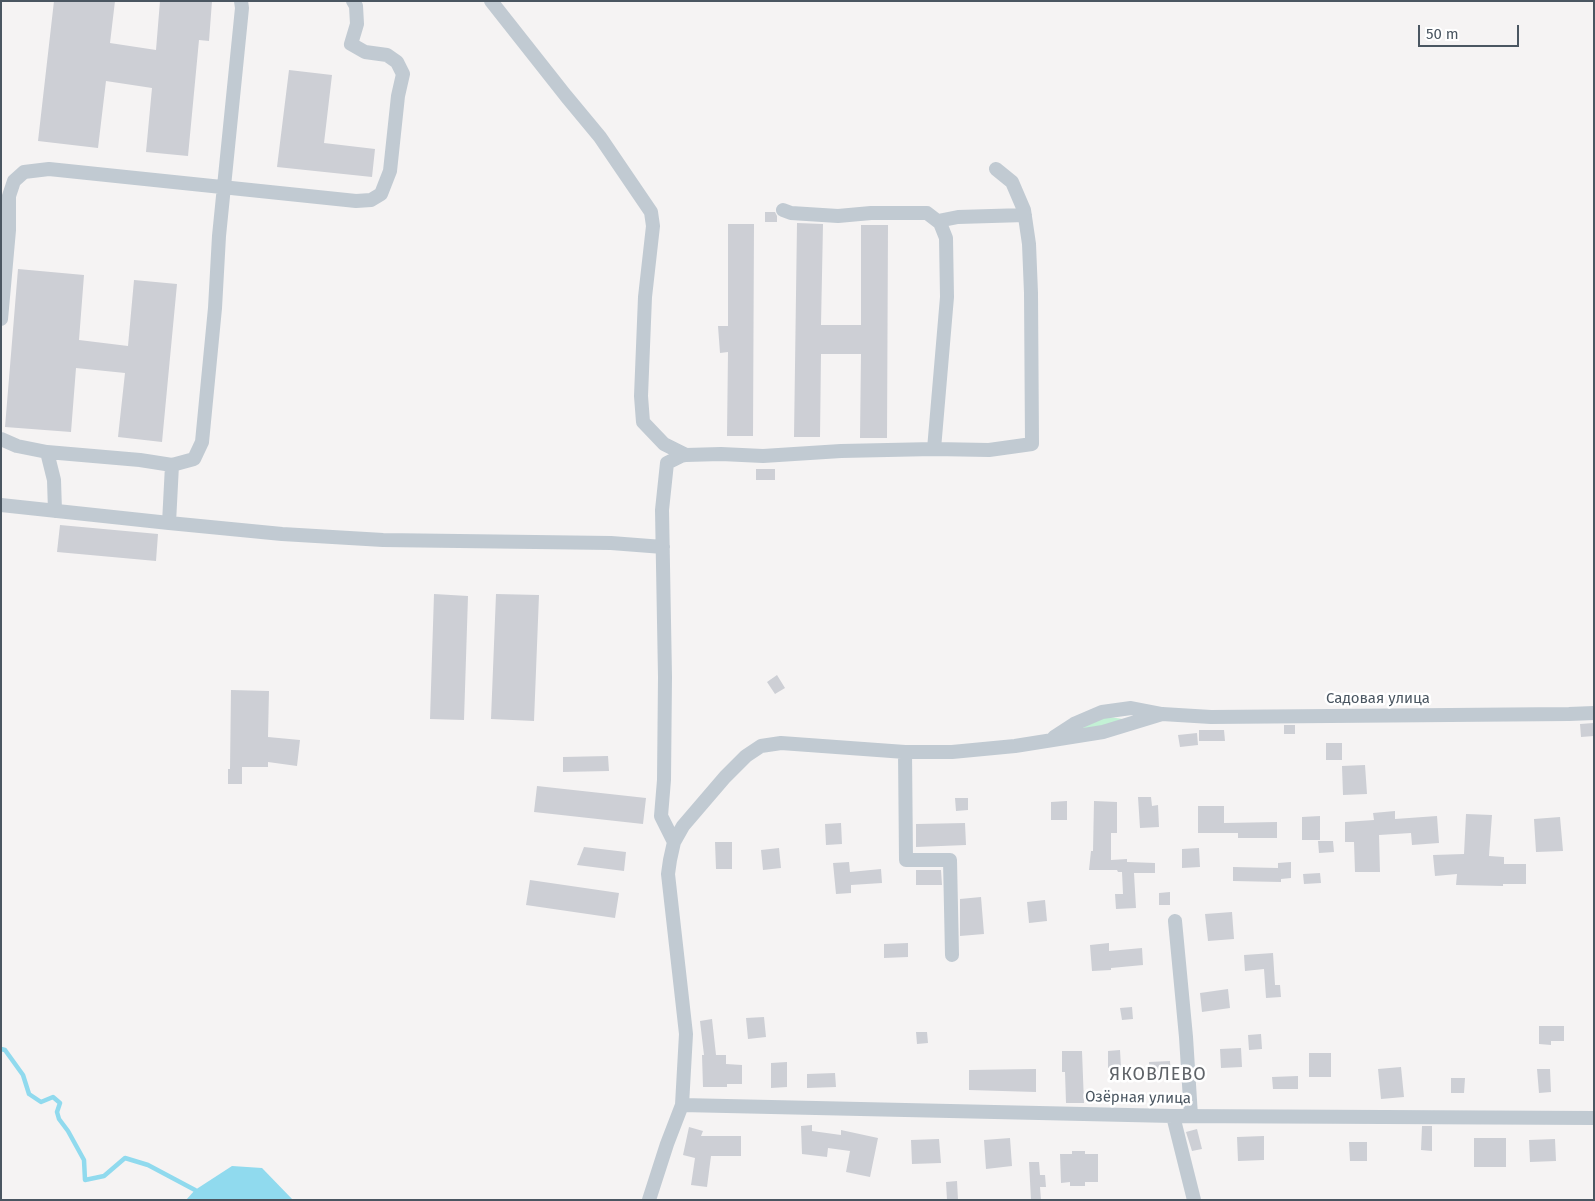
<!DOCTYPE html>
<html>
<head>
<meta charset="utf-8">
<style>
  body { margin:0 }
  #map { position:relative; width:1595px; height:1201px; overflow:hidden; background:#f5f3f3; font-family:"Fira Sans",sans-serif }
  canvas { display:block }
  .frame { position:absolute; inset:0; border:2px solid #4a5661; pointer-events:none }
  .scale { position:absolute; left:1418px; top:25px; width:101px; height:22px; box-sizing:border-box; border:2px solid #4a5661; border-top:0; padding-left:6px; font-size:15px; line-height:18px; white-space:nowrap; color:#4a5661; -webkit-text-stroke:4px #fff; paint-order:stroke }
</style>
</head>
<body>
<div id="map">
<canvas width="1595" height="1201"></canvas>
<div class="frame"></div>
<div class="scale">50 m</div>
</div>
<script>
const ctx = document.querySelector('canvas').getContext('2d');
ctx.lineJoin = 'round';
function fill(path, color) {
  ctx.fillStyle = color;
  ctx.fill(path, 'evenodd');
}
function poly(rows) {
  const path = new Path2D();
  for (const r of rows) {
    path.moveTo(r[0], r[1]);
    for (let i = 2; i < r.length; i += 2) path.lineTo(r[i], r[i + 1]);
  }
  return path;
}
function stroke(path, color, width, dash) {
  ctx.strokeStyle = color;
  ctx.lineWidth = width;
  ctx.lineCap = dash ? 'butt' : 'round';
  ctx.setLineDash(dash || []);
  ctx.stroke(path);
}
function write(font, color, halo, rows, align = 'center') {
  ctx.font = font + ' "Fira Sans",sans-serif';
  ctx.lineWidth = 5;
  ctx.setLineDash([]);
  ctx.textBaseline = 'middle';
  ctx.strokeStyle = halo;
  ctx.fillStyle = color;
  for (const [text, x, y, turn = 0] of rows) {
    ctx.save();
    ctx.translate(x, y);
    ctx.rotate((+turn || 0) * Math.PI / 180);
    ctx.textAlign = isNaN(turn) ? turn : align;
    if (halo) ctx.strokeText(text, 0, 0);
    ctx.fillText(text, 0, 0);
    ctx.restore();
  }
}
const green = poly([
  [1103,716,1129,720,1104,726,1077,730]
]);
const water = poly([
  [232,1166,262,1168,293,1200,186,1200,195,1190]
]);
const stream = poly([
  [1,1049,5,1050,23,1075,29,1094,41,1102,53,1097,60,1103,57,1112,59,1119,68,1131,84,1160,85,1180,104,1176,125,1158,148,1165,195,1190]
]);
const building = poly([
  [54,1,115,1,110,43,156,50,160,1,212,1,209,41,199,40,188,156,146,152,152,88,106,81,98,148,38,141],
  [289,70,332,75,324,143,375,149,372,177,277,167],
  [765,212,775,212,777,216,777,222,765,222],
  [797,223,823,224,821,325,861,325,861,225,888,225,887,438,860,438,861,354,821,354,820,437,794,437],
  [728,224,754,224,753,436,727,436,728,352,720,353,718,326,728,326],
  [18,269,84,275,79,340,128,346,134,280,177,284,162,442,118,437,125,373,76,368,71,432,5,427],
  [756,469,775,469,775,480,756,480],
  [60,525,158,534,156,561,57,552],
  [434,594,468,596,464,720,430,719],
  [496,594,539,595,534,721,491,719],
  [777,675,785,688,775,694,767,682],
  [231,690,269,691,268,737,300,740,297,766,268,762,268,767,242,767,242,784,228,784,228,769,230,769],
  [1594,723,1594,736,1581,737,1580,724],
  [1284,725,1295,725,1295,734,1284,734],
  [1199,730,1224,730,1225,741,1199,741],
  [1197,733,1198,745,1180,747,1178,735],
  [1326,743,1342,743,1342,760,1326,760],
  [608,756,609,771,563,772,563,757],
  [1365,765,1367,794,1343,795,1342,766],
  [537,786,646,798,643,824,534,812],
  [1138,797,1151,797,1152,806,1158,805,1159,827,1140,828],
  [955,798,968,798,968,810,956,811],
  [1067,801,1067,820,1051,820,1051,802],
  [1094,801,1117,802,1117,833,1111,833,1111,860,1127,859,1127,862,1155,863,1155,873,1134,873,1136,908,1116,909,1115,894,1123,894,1122,872,1118,872,1117,870,1089,870,1091,851,1093,851],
  [1198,806,1224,806,1224,823,1277,822,1277,838,1238,838,1238,833,1198,833],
  [1395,811,1395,819,1437,816,1439,843,1412,845,1411,833,1379,835,1380,872,1355,872,1354,842,1345,842,1345,822,1374,820,1373,813],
  [1466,814,1492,815,1489,856,1504,857,1504,864,1526,864,1526,884,1503,884,1503,886,1456,885,1457,874,1435,876,1433,855,1464,854],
  [1320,816,1320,840,1302,840,1302,817],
  [1560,817,1563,851,1536,852,1534,819],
  [841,823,842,844,826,845,825,824],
  [965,823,966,845,916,847,916,824],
  [1318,841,1333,841,1334,852,1319,853],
  [715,842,732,842,732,869,716,869],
  [584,847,626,852,624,871,577,865],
  [779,848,781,868,763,870,761,850],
  [1199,848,1200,867,1182,868,1182,849],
  [849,862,850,872,881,869,882,883,851,885,851,893,836,894,833,863],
  [1291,862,1291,878,1281,879,1281,882,1233,881,1233,867,1278,868,1278,863],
  [916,870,941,870,942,885,916,885],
  [1320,873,1321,883,1304,884,1303,874],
  [530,880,619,893,615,918,526,905],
  [1170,892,1170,905,1159,905,1159,893],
  [981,897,984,934,960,936,960,899],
  [1045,900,1047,921,1029,923,1027,902],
  [1232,912,1234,939,1208,941,1205,914],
  [908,943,908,957,884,958,884,944],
  [1109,943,1109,951,1142,948,1143,965,1111,968,1111,970,1092,971,1090,945],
  [1273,953,1275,985,1280,985,1281,997,1266,998,1264,969,1245,971,1244,955],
  [1228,989,1230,1008,1202,1012,1200,993],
  [1132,1007,1133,1019,1122,1020,1120,1008],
  [764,1017,766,1037,748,1039,746,1018],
  [712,1019,716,1055,726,1055,726,1064,742,1065,742,1084,727,1084,727,1087,703,1087,702,1055,704,1055,700,1021],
  [1539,1026,1564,1026,1564,1041,1551,1041,1551,1045,1539,1044],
  [916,1032,927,1032,928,1043,917,1044],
  [1261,1034,1262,1049,1249,1050,1248,1035],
  [1241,1048,1242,1067,1221,1068,1220,1049],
  [1120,1050,1121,1068,1108,1068,1108,1051],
  [1062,1051,1082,1051,1084,1103,1066,1103,1065,1072,1062,1072],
  [1309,1053,1331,1053,1331,1077,1309,1077],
  [1170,1061,1171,1076,1150,1077,1149,1062],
  [787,1062,787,1087,771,1088,771,1063],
  [1401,1067,1404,1097,1381,1099,1378,1069],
  [1036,1069,1036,1092,969,1090,969,1070],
  [1537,1069,1550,1069,1551,1092,1539,1093],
  [835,1073,836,1087,807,1088,807,1074],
  [1298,1076,1298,1089,1273,1089,1272,1077],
  [1451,1078,1465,1078,1464,1093,1451,1093],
  [812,1125,812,1131,841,1135,841,1130,878,1138,870,1177,846,1172,850,1151,828,1148,827,1157,802,1154,801,1126],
  [1422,1126,1432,1126,1432,1151,1421,1150],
  [689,1127,703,1131,701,1136,741,1136,741,1156,711,1156,707,1187,691,1185,695,1158,683,1155],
  [1197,1129,1202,1149,1192,1151,1186,1132],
  [1264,1136,1264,1160,1238,1161,1237,1137],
  [1010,1138,1012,1166,986,1169,984,1140],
  [1474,1138,1506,1138,1506,1167,1474,1167],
  [939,1139,941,1163,912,1164,911,1140],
  [1555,1139,1556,1161,1530,1162,1529,1140],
  [1349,1142,1367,1142,1367,1161,1350,1161],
  [1072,1151,1085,1151,1085,1154,1098,1154,1098,1182,1085,1182,1085,1186,1070,1186,1070,1182,1061,1183,1060,1154,1072,1154],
  [1029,1162,1039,1162,1040,1175,1045,1175,1046,1187,1040,1187,1041,1200,1031,1200],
  [957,1181,958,1200,947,1200,946,1182]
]);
const minor = poly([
  [491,1,566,96,600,137,651,212,653,226,645,297,641,396,643,422,664,444,686,455],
  [783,210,791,213,838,216,871,213,927,213,940,223,946,238,947,297,934,449],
  [938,221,958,217,1025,215],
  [1,319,9,230,9,196,14,181,24,172,49,169,356,201,371,200,381,194,390,171,398,96,403,74,397,62,387,55,365,52,351,44,357,24,356,6,353,1],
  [1,439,17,446,47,452,54,480,55,511],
  [47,452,140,460,172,465,194,459,202,442,215,308,219,236,242,8,241,1],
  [1,505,169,523,282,534,383,540,611,543,663,547],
  [169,523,172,465],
  [1054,737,1074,724,1102,712,1131,708,1162,714,1211,717,1569,714,1594,713],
  [905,752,906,860,950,860,952,955],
  [674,842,661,816,664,780,665,677,662,510,667,463,681,456,686,455,721,454,763,456,841,451,934,449,989,450,1032,444,1031,293,1029,244,1024,210,1012,182,996,169],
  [1175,921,1186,1037,1191,1116],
  [682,1105,1173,1116,1594,1118],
  [1173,1116,1194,1200],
  [649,1200,667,1144,682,1105,686,1034,668,874,670,860,674,842,683,826,725,777,746,756,761,746,781,743,905,752,952,752,1015,746,1103,732,1162,714]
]);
const streetNames = [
  ["Садовая улица",1378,699],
  ["Озёрная улица",1138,1098,1]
];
const quarterNames = [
  ["ЯКОВЛЕВО",1158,1075]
];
fill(green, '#c3f1d5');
fill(water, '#90daee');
stroke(stream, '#90daee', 4.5);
fill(building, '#cdcfd5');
stroke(minor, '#c1cad2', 14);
write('15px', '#4a5661', '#fff', streetNames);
ctx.letterSpacing = '1px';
write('18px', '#5f6368', '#fff', quarterNames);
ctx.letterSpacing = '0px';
</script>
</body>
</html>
